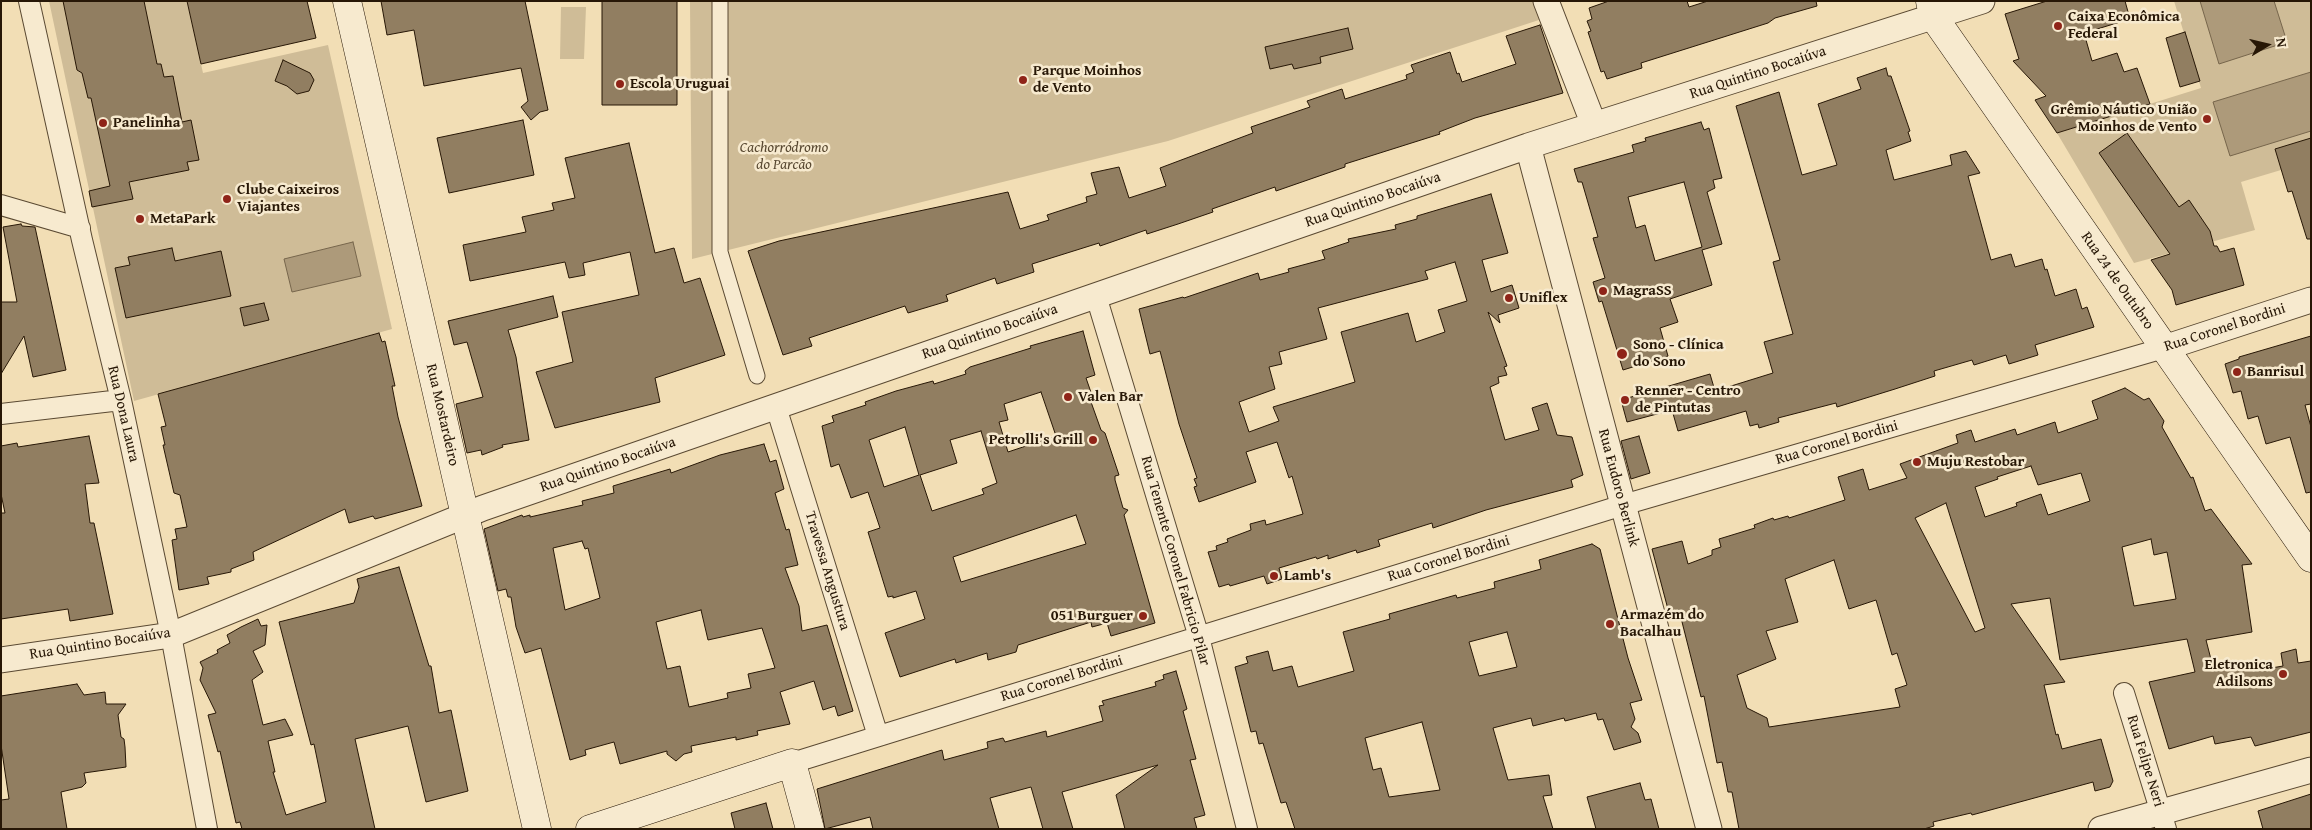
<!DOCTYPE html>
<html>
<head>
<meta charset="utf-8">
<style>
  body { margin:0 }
  #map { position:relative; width:2312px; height:830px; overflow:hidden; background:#f2deb5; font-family:"Gentium Book Plus",serif }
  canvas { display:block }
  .frame { position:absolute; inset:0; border:2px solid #271706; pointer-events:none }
  .north { position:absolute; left:2242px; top:20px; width:50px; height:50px; -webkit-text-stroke:4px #f7eacf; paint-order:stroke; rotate:81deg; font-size:14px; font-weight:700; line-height:20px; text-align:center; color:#271706 }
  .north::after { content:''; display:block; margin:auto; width:18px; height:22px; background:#271706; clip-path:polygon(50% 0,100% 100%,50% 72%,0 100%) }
</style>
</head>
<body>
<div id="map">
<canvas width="2312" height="830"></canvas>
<div class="frame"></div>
<div class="north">N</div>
</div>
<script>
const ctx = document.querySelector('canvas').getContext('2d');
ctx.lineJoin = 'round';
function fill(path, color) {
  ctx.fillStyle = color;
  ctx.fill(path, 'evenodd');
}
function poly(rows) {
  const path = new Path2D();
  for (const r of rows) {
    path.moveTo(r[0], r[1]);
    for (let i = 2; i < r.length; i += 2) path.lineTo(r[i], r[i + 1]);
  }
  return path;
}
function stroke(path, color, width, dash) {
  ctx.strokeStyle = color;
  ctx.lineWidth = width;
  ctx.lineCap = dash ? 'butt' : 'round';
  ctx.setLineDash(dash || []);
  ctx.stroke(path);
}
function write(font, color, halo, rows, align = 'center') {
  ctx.font = font + ' "Gentium Book Plus",serif';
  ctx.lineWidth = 5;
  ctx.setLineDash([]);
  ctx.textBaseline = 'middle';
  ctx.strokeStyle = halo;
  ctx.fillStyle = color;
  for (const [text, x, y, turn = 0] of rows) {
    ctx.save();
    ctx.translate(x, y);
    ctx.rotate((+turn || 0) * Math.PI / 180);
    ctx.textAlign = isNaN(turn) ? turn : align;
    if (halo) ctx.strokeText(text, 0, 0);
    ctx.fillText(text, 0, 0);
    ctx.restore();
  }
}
const green = poly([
  [49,1,187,1,203,73,328,45,392,329,134,401],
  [690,1,1534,1,1542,19,1168,141,692,259],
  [2174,1,2311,1,2311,161,2241,182,2255,230,2134,263,2057,133,2201,88],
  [561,7,586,7,584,59,560,59]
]);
const water = poly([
  [2200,1,2274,1,2287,42,2219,64,2200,1],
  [2311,72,2311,131,2230,156,2213,102,2311,72],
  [353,242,361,276,292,292,284,259,353,242]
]);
const building = poly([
  [63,1,144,1,157,64,161,64,164,77,173,76,182,122,191,120,199,160,187,162,189,170,129,182,133,199,92,207,89,191,110,186,91,98,88,98,82,73,77,70,63,1],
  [187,1,307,1,316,38,201,64,187,1],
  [381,1,525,1,548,110,540,112,531,120,521,107,528,101,521,68,424,86,414,30,387,35,381,1],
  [602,1,677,1,677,105,602,105,602,1],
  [1609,1,1687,1,1689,7,1708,1,1816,1,1817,6,1775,18,1768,23,1641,63,1642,68,1607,79,1604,71,1601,72,1588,32,1591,31,1587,21,1592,19,1589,8,1609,1],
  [2047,1,2125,1,2130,19,2084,33,2092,61,2117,53,2124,72,2137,68,2150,104,2057,133,2035,100,2046,96,2013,61,2019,59,2005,14,2047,1],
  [1540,25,1563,93,1475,118,1439,132,1440,134,1345,164,1345,167,1276,191,1275,187,1212,209,1213,212,1178,224,1147,234,1146,230,1100,246,1099,243,1032,264,1034,272,997,284,995,278,946,295,948,301,908,313,905,306,809,338,812,346,783,355,748,251,779,241,1008,192,1020,229,1049,220,1047,215,1087,202,1086,197,1097,194,1091,173,1119,167,1129,198,1166,186,1160,168,1253,133,1251,127,1310,107,1307,101,1342,89,1345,99,1407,79,1406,75,1414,72,1411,65,1450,52,1457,74,1459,73,1462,82,1516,64,1506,36,1540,25],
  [1348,28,1353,49,1320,57,1321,63,1294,69,1292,64,1270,69,1265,47,1348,28],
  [2185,32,2200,81,2180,87,2166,38,2185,32],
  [283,60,310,73,314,80,309,91,297,94,287,86,275,81,283,60],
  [1886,68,1888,76,1891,76,1910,131,1908,132,1911,141,1886,150,1894,180,1952,165,1950,155,1966,151,1980,173,1968,176,1991,260,2011,254,2015,267,2042,259,2045,270,2047,269,2055,296,2076,289,2082,309,2087,307,2094,327,2035,345,2038,355,2009,364,2006,355,1974,365,1972,360,1934,371,1935,376,1895,389,1837,407,1836,403,1778,418,1779,422,1759,428,1758,424,1750,426,1746,411,1678,431,1672,410,1627,422,1621,400,1710,374,1715,391,1773,373,1764,342,1793,334,1773,262,1780,260,1736,106,1779,92,1802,175,1837,165,1818,104,1861,89,1857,78,1886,68],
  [523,120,534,175,449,193,437,138,523,120],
  [1701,122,1704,130,1709,128,1722,178,1713,180,1715,188,1707,192,1722,244,1702,250,1712,285,1670,299,1678,322,1660,328,1668,356,1623,370,1602,301,1599,302,1593,282,1605,278,1593,238,1598,237,1582,182,1578,182,1574,169,1634,152,1632,145,1646,141,1645,138,1701,122],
  [1684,182,1702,247,1655,261,1645,225,1636,228,1628,197,1684,182],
  [2127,133,2179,207,2189,200,2210,231,2214,246,2217,246,2220,252,2234,248,2244,285,2176,305,2172,290,2151,260,2170,254,2099,153,2127,133],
  [2311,138,2311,239,2307,239,2292,191,2288,192,2275,149,2311,138],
  [629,143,655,253,674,248,684,283,700,278,725,355,655,378,660,402,555,428,536,372,573,362,562,312,639,295,630,252,583,263,585,275,569,278,565,262,470,281,463,245,526,232,522,217,554,210,552,203,575,198,565,158,629,143],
  [1491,194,1508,253,1482,260,1491,292,1512,285,1519,308,1498,315,1500,323,1488,312,1507,366,1504,367,1507,375,1498,377,1499,383,1490,387,1505,440,1539,430,1532,408,1547,403,1557,435,1572,437,1583,475,1571,480,1573,487,1486,510,1433,528,1432,523,1378,540,1380,546,1357,553,1356,550,1328,559,1328,555,1317,559,1316,557,1279,568,1282,579,1267,584,1264,576,1230,586,1229,584,1219,587,1208,552,1217,550,1216,546,1228,542,1227,539,1251,530,1250,524,1265,520,1266,525,1303,514,1292,476,1289,478,1277,442,1246,452,1256,482,1199,502,1194,487,1197,486,1194,479,1197,478,1179,424,1160,351,1150,354,1139,309,1183,297,1184,298,1258,273,1260,280,1289,272,1288,269,1325,259,1322,251,1349,242,1348,239,1396,229,1395,225,1417,219,1417,216,1491,194],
  [1455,262,1467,301,1438,310,1445,332,1416,342,1408,313,1341,332,1355,382,1273,407,1279,421,1249,432,1239,402,1275,389,1269,367,1282,364,1279,352,1327,339,1318,308,1428,279,1425,271,1455,262],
  [21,224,22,226,35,227,66,370,33,377,24,336,1,374,1,302,17,302,3,227,21,224],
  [172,248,175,261,221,251,231,296,126,318,115,268,130,265,128,257,172,248],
  [553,296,558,317,508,330,516,357,529,440,502,445,503,447,482,455,481,450,467,453,456,404,483,397,467,342,454,345,448,321,553,296],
  [264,303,269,320,244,326,240,308,264,303],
  [1083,331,1095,375,1086,378,1094,401,1091,402,1101,430,1105,433,1119,475,1115,476,1115,480,1123,508,1128,510,1124,515,1155,623,1111,636,1107,623,1092,627,1091,622,1018,645,1016,652,988,660,987,653,956,663,955,659,900,677,885,633,925,619,916,591,893,598,893,596,888,597,868,532,880,528,868,492,851,498,839,464,831,467,822,426,834,422,832,416,866,405,865,402,896,391,933,381,934,384,966,374,965,371,970,367,1031,348,1030,346,1083,331],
  [1041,392,1056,436,1008,452,999,422,1008,420,1004,404,1041,392],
  [905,427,919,475,884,487,869,440,905,427],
  [981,431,997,483,982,489,984,494,932,511,920,475,957,463,950,440,981,431],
  [1076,515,1086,544,961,582,953,557,1076,515],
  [379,333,382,342,385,341,395,386,392,386,398,417,422,506,375,519,373,516,349,523,345,509,253,552,254,560,231,569,231,572,207,577,209,584,179,590,172,540,177,539,175,529,187,527,180,495,174,493,163,445,165,445,161,427,166,426,158,394,379,333],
  [2311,336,2311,404,2305,405,2311,427,2311,492,2306,493,2290,437,2266,444,2258,416,2248,419,2241,391,2233,393,2225,364,2239,359,2239,357,2311,336],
  [2125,388,2144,400,2149,398,2164,421,2162,427,2191,478,2193,477,2205,511,2211,509,2252,564,2242,565,2252,632,2206,640,2214,671,2251,661,2254,671,2283,666,2281,653,2296,649,2298,663,2311,661,2311,732,2255,746,2251,737,2215,744,2213,736,2169,749,2149,682,2195,672,2187,639,2060,660,2050,598,2011,604,2065,682,2044,685,2056,735,2058,734,2062,749,2101,739,2113,781,2110,787,2095,791,2093,782,1972,815,1971,813,1933,822,1934,826,1924,829,1739,829,1732,792,1728,792,1722,762,1717,763,1704,696,1701,697,1679,610,1669,613,1652,549,1682,541,1688,564,1712,555,1712,550,1721,547,1719,539,1755,528,1754,525,1773,518,1774,520,1788,516,1789,518,1845,500,1838,477,1863,469,1869,490,1907,478,1900,464,1958,443,1956,435,1971,430,1975,442,2015,429,2017,435,2055,422,2058,433,2098,419,2092,401,2125,388],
  [2031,466,2038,485,2081,473,2090,501,2048,515,2041,494,2016,503,2017,506,1985,517,1975,487,1998,479,1997,477,2031,466],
  [1946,503,1985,628,1975,632,1915,518,1946,503],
  [2151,539,2154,555,2167,552,2176,599,2134,606,2122,547,2151,539],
  [1834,560,1849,609,1876,600,1892,655,1897,653,1907,685,1895,689,1900,707,1769,727,1767,718,1747,708,1737,675,1776,659,1766,631,1798,622,1785,579,1834,560],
  [89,436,99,483,85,484,90,523,94,523,113,614,70,621,68,609,1,619,1,513,5,513,1,494,1,446,17,443,18,447,89,436],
  [1639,436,1650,473,1631,479,1621,441,1639,436],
  [764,444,770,462,776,460,784,489,775,493,786,530,789,529,798,565,785,568,799,606,802,631,827,625,853,711,838,716,835,706,823,710,814,681,780,692,790,724,757,731,758,735,736,740,736,737,691,746,692,752,684,754,676,761,667,754,667,751,620,764,614,742,585,750,586,755,570,760,541,648,525,653,516,627,511,597,508,597,506,589,498,591,484,529,522,515,523,517,530,515,530,517,583,505,582,501,614,493,613,486,670,469,671,473,720,455,764,444],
  [582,541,585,549,588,548,600,598,565,610,553,548,582,541],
  [701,610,708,640,762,628,775,668,748,674,751,688,727,693,728,698,689,707,680,666,667,669,656,622,701,610],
  [1592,544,1600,549,1628,658,1642,700,1630,703,1635,719,1631,727,1638,733,1641,742,1614,750,1603,719,1598,720,1596,713,1565,721,1564,718,1533,726,1531,718,1493,728,1508,780,1549,775,1552,795,1543,796,1553,829,1295,829,1286,802,1281,803,1263,743,1259,744,1256,731,1251,732,1235,667,1248,663,1246,657,1268,651,1273,671,1292,666,1298,687,1354,671,1343,632,1390,619,1389,614,1456,595,1457,598,1495,588,1494,582,1541,569,1539,560,1592,544],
  [1507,632,1517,667,1479,676,1469,642,1507,632],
  [1422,722,1440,790,1389,797,1381,768,1373,770,1365,738,1422,722],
  [399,567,429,666,431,666,439,713,451,710,468,791,426,802,408,726,355,739,375,829,242,829,240,822,236,823,220,751,218,752,208,715,216,713,200,680,203,668,200,662,218,653,217,650,230,643,227,635,241,627,258,619,261,626,267,625,265,645,253,651,263,672,252,680,263,725,285,719,293,735,268,741,275,772,273,772,286,815,326,802,314,744,311,745,279,622,354,603,359,587,357,579,399,567],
  [1176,671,1187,709,1183,711,1196,759,1190,760,1205,815,1194,818,1197,829,1125,829,1116,795,1158,765,1062,792,1073,829,1043,829,1031,787,990,798,999,829,873,829,870,817,825,829,817,789,942,750,944,760,988,748,987,742,1003,738,1005,742,1046,731,1047,737,1103,721,1099,706,1104,705,1102,701,1156,686,1155,682,1164,679,1163,675,1176,671],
  [77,684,84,695,105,692,106,704,126,704,118,715,121,737,124,739,125,747,126,767,84,773,86,783,82,787,61,792,67,829,1,829,1,800,9,799,1,745,1,696,77,684],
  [1640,783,1645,800,1651,799,1659,829,1596,829,1587,797,1640,783],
  [2311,794,2311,829,2263,829,2258,811,2311,794],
  [766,803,773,829,735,829,731,813,766,803]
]);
const pedestrian = poly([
  [720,1,720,252,757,376]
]);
const minor = poly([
  [29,1,82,240,121,400,171,635,207,829],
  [1,205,80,228],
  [1096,296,1199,637,1247,829],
  [776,407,878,736],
  [1,414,121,400],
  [2124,693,2166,829],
  [792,763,1623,505,2164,348]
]);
const tertiary = poly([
  [1546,1,1594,125],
  [1528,146,1709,829],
  [2164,348,2311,300],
  [1,660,171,635,483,508,1528,146,1982,1],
  [2101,829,2311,770]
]);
const secondary = poly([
  [347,1,537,829],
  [1930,1,1933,16,2311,558],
  [590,829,792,763,810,829]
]);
const markers = [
  [2058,26,5,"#8f2418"],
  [1023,80,5,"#8f2418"],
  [620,84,5,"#8f2418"],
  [2207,119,5,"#8f2418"],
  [103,123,5,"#8f2418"],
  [227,199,5,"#8f2418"],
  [140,219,5,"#8f2418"],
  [1603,291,5,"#8f2418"],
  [1509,298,5,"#8f2418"],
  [1622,354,6,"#8f2418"],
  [2237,372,5,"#8f2418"],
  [1068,397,5,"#8f2418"],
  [1625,400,5,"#8f2418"],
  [1093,440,5,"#8f2418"],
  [1917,462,5,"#8f2418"],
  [1274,576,5,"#8f2418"],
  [1143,616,5,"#8f2418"],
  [1610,624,5,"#8f2418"],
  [2283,674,5,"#8f2418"]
];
const poiNames = [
  ["Caixa Econômica",2068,17],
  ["Federal",2068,34],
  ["Parque Moinhos",1033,71],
  ["de Vento",1033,88],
  ["Escola Uruguai",630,84],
  ["Grêmio Náutico União",2197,110,"right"],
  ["Moinhos de Vento",2197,127,"right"],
  ["Panelinha",113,123],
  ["Clube Caixeiros",237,190],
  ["Viajantes",237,207],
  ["MetaPark",150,219],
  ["MagraSS",1613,291],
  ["Uniflex",1519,298],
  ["Sono - Clínica",1633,345],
  ["do Sono",1633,362],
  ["Banrisul",2247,372],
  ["Renner - Centro",1635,391],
  ["de Pintutas",1635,408],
  ["Valen Bar",1078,397],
  ["Petrolli's Grill",1083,440,"right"],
  ["Muju Restobar",1927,462],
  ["Lamb's",1284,576],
  ["Armazém do",1620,615],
  ["Bacalhau",1620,632],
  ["051 Burguer",1133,616,"right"],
  ["Eletronica",2273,665,"right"],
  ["Adilsons",2273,682,"right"]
];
const streetNames = [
  ["Rua Quintino Bocaiúva",1758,73,-18],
  ["Rua Quintino Bocaiúva",1373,200,-19],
  ["Rua 24 de Outubro",2117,281,55],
  ["Rua Coronel Bordini",2225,328,-18],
  ["Rua Quintino Bocaiúva",990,332,-19],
  ["Rua Dona Laura",123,414,77],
  ["Rua Mostardeiro",442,415,77],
  ["Rua Coronel Bordini",1837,443,-16],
  ["Rua Quintino Bocaiúva",608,465,-19],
  ["Rua Eudoro Berlink",1618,488,75],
  ["Rua Coronel Bordini",1449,559,-17],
  ["Rua Tenente Coronel Fabricio Pilar",1175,561,74],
  ["Travessa Angustura",827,571,73],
  ["Rua Quintino Bocaiúva",100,644,-9],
  ["Rua Coronel Bordini",1062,679,-17],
  ["Rua Felipe Neri",2145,761,73]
];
const parkNames = [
  ["Cachorródromo",784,148],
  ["do Parcão",784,165]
];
fill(green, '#cfbc97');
fill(water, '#ad9a7a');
stroke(water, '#77664c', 1);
fill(building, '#917e61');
stroke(building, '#271706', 1);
stroke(pedestrian, '#5a4932', 17);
stroke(minor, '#5a4932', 22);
stroke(tertiary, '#5a4932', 27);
stroke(secondary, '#271706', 29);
stroke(pedestrian, '#f7eacf', 15);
stroke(minor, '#f7eacf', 20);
stroke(tertiary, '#f7eacf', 25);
stroke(secondary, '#f7eacf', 28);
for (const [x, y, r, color] of markers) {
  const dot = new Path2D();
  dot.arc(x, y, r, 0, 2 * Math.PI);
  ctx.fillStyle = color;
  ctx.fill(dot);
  stroke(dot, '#f7eacf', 2);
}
write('bold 15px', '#271706', '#f7eacf', poiNames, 'left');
write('15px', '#271706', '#f7eacf', streetNames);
write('italic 15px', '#594932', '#f7eacf', parkNames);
</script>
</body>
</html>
